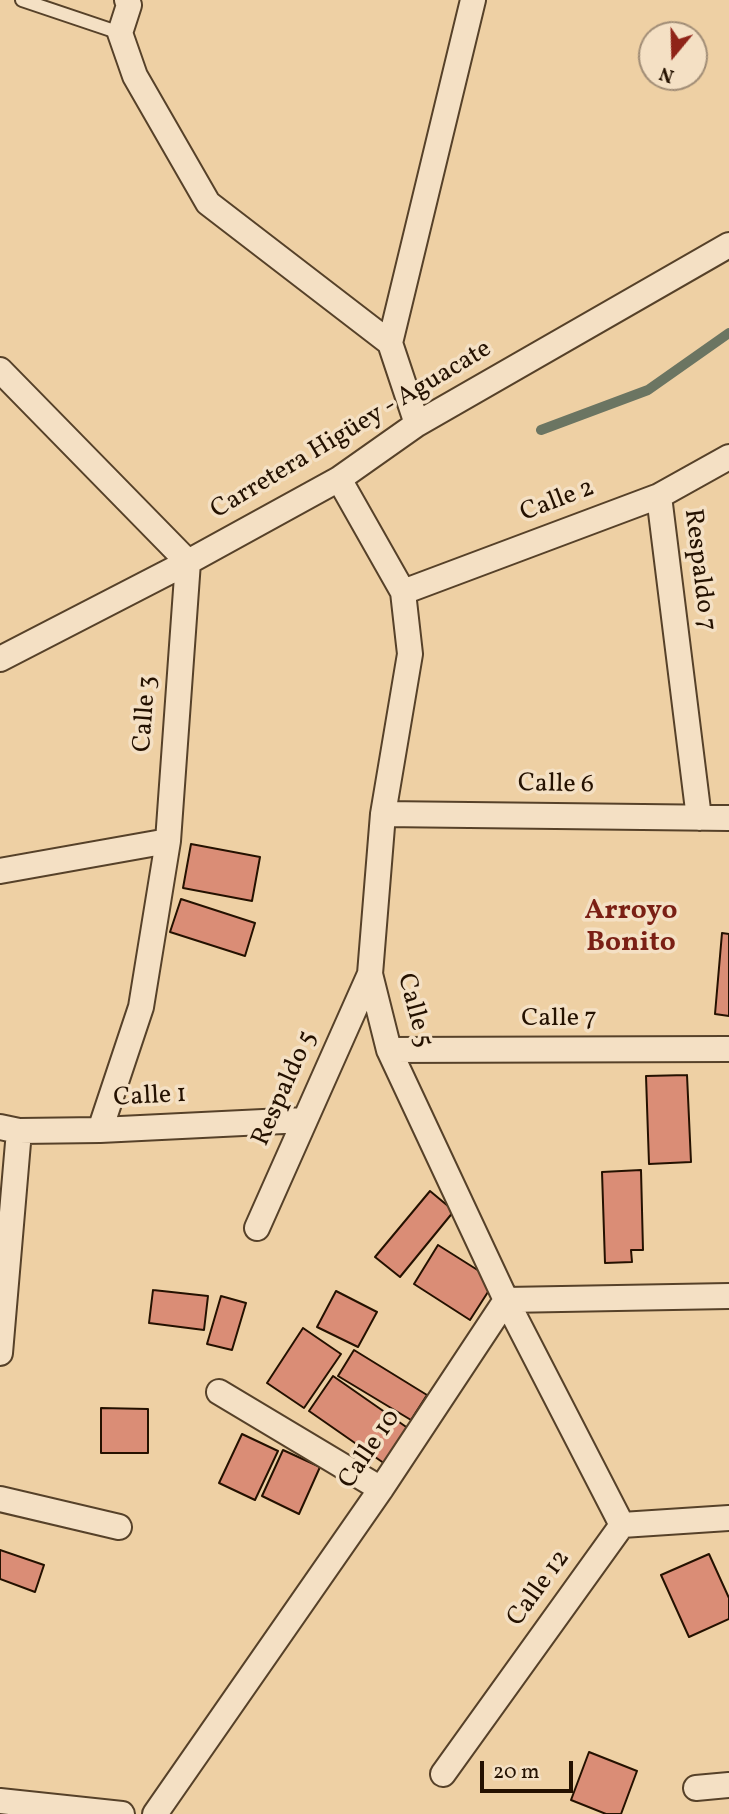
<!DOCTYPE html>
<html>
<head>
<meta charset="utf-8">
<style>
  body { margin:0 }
  #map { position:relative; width:729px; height:1814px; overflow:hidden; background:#eed0a4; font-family:Vollkorn,serif }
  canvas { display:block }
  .north { position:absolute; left:638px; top:21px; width:70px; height:70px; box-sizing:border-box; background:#f4e0c4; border:2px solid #a18d76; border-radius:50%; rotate:199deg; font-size:19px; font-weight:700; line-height:28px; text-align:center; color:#241100 }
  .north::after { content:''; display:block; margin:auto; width:24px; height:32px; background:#8f2418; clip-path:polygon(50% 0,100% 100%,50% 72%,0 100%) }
  .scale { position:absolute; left:480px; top:1761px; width:93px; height:32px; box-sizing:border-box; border:4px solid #241100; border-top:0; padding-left:9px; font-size:21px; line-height:24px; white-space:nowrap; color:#241100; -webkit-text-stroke:5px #f4e0c4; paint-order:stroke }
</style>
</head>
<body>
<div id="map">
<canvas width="729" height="1814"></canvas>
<div class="north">N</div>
<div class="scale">20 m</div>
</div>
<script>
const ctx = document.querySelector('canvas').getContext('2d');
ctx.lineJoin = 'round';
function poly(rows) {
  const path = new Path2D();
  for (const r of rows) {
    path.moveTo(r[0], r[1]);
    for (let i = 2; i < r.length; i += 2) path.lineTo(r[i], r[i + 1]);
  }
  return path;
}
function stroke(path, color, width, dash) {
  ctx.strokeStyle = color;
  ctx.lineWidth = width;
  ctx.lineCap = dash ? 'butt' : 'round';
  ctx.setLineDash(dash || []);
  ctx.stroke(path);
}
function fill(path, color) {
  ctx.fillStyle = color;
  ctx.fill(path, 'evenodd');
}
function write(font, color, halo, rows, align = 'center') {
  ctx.font = font + ' Vollkorn,serif';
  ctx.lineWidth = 7;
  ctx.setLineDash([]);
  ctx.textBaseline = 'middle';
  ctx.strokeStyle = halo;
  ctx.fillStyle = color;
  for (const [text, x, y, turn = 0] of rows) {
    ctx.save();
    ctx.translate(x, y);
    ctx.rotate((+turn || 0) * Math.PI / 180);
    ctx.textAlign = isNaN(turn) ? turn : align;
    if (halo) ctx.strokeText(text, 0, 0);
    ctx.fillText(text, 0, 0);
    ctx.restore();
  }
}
const stream = poly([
  [541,430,648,390,729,333]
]);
const building = poly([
  [191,844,260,857,252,901,183,888,191,844],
  [181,899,255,923,245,956,170,932,181,899],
  [722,933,729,934,729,1016,715,1014,722,933],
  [687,1075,691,1162,649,1164,646,1076,687,1075],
  [641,1170,643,1250,631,1250,632,1262,605,1263,602,1172,641,1170],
  [430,1191,454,1211,400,1277,375,1257,430,1191],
  [438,1245,495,1281,470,1320,414,1284,438,1245],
  [153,1290,208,1296,204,1330,149,1323,153,1290],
  [336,1291,377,1312,358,1347,317,1327,336,1291],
  [221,1296,246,1303,232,1350,207,1344,221,1296],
  [303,1328,341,1354,304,1408,267,1383,303,1328],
  [354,1350,427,1395,411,1420,338,1376,354,1350],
  [333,1376,412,1431,388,1466,309,1411,333,1376],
  [101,1408,148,1409,148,1453,101,1453,101,1408],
  [242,1434,278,1451,255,1500,219,1483,242,1434],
  [283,1450,320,1467,299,1514,262,1496,283,1450],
  [0,1550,44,1565,35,1592,0,1579,0,1550],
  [709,1554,729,1598,729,1619,689,1637,661,1575,709,1554],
  [589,1752,637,1771,621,1814,606,1814,571,1800,589,1752]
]);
const lane = poly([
  [22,0,120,33]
]);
const street = poly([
  [127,0,129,5,120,33,135,76,208,203,390,343,417,424],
  [390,343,473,0],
  [0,370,188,562,168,841,141,1007,100,1130],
  [339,479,403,592,410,654,383,814,370,974,389,1050,506,1300,622,1525],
  [659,496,699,818],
  [403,592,659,496,729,457],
  [0,659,188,562,339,479,417,424,729,245],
  [383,814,729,818],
  [0,871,168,841],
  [389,1050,729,1049],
  [0,1127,19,1131,100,1130,304,1120],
  [257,1228,370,974],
  [0,1353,19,1131],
  [219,1392,381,1489],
  [0,1499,119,1527],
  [622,1525,729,1518],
  [443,1774,622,1525],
  [696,1788,729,1785],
  [0,1801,122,1814],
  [155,1814,381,1489,506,1300,729,1296]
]);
const streetNames = [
  ["Carretera Higüey - Aguacate",352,431,-31],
  ["Calle 2",558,502,-21],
  ["Respaldo 7",698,570,83],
  ["Calle 3",147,714,-86],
  ["Calle 6",556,786,1],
  ["Calle 5",413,1011,75],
  ["Calle 7",559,1020],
  ["Respaldo 5",286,1089,-66],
  ["Calle 1",150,1098,-3],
  ["Calle 10",371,1450,-56],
  ["Calle 12",540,1589,-54]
];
const neighbourhoodNames = [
  ["Arroyo",631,913],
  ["Bonito",631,945]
];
stroke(stream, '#6b7562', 10);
fill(building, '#da8d76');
stroke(building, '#241100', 2);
stroke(lane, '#564129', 16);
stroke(street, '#564129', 28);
stroke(lane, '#f4e0c4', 12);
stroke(street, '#f4e0c4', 24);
write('26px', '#241100', '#f4e0c4', streetNames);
write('bold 28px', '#7a1f14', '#f4e0c4', neighbourhoodNames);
</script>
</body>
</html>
